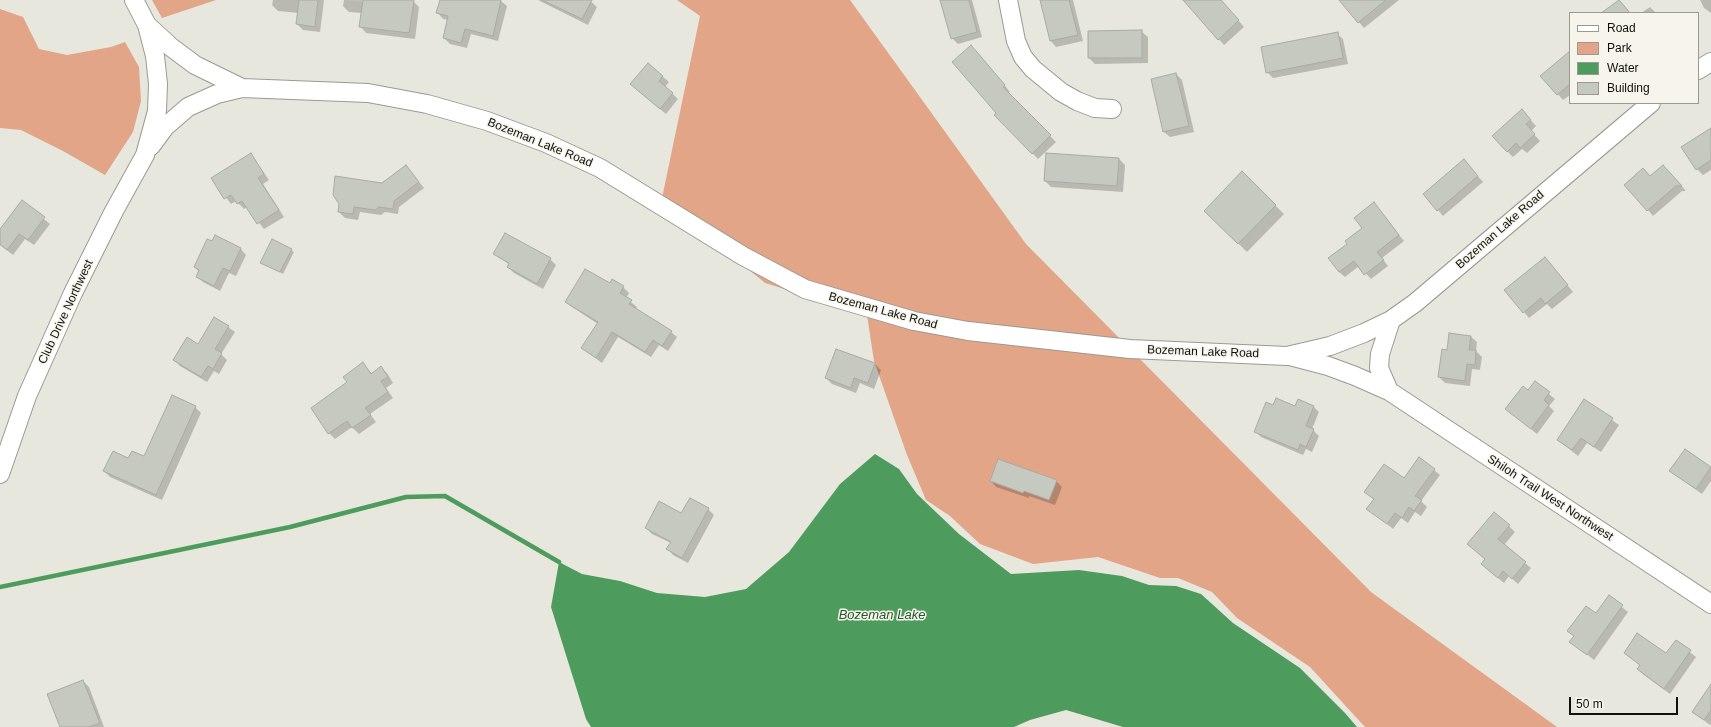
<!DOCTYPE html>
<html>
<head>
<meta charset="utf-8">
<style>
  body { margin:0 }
  #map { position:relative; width:1711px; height:727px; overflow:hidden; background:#e8e7de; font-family:Arial,sans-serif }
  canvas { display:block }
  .legend { position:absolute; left:1569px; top:12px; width:130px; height:92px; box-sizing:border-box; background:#f6f4eb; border:1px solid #9a9992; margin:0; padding:5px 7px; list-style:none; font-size:12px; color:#10100d }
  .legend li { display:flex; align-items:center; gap:8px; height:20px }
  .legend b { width:20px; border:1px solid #9a9992 }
  .scale { position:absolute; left:1569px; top:697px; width:109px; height:18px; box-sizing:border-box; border:2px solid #10100d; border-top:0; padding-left:5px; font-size:12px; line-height:14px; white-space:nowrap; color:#10100d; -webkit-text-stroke:3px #f6f4eb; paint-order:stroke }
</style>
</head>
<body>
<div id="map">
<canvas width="1711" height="727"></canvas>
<ul class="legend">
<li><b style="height:5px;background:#fff"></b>Road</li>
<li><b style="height:11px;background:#e2a587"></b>Park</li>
<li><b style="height:11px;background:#4e9c5d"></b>Water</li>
<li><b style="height:11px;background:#c6c9c0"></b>Building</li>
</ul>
<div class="scale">50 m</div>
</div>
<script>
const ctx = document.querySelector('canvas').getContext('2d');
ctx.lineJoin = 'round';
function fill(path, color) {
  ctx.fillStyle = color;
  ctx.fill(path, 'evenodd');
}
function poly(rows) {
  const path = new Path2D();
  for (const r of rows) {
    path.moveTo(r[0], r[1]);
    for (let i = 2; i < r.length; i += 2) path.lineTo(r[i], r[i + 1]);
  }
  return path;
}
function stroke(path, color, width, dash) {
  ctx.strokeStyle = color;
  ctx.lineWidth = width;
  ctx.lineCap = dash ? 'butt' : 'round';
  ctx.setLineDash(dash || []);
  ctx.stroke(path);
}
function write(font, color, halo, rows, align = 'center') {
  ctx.font = font + ' Arial,sans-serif';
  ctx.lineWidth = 3;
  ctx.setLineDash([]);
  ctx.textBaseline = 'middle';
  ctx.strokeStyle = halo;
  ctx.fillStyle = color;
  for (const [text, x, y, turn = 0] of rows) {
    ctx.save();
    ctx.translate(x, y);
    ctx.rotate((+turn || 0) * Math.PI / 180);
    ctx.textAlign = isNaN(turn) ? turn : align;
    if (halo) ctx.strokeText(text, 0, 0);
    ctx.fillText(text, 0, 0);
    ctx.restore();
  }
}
const green = poly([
  [152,0,216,0,162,18],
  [677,0,850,0,1026,244,1371,592,1557,727,1365,727,1310,667,1237,618,1212,592,1178,578,1160,578,1098,557,1033,564,980,544,950,516,926,500,907,455,874,361,867,315,765,283,662,198,700,16],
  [0,9,23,17,39,49,67,55,111,47,125,42,139,67,141,101,133,132,105,175,63,151,21,130,0,128]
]);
const water = poly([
  [875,454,899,469,917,494,959,534,1011,574,1079,570,1122,576,1149,585,1176,586,1201,594,1233,623,1300,668,1345,713,1357,727,1123,727,1066,710,1030,720,1014,727,591,727,586,719,551,607,559,562,582,574,620,581,657,593,705,597,746,589,789,552,840,484]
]);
const shadow = poly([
  [273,0,324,0,320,32,303,30,297,24,299,13,278,11,272,5],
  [344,0,413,1,419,7,415,39,366,33,361,27,362,13,349,12,343,6],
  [441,0,501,1,507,6,498,41,471,34,467,48,450,44,444,38,448,20,443,19,438,13],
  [538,0,589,0,597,7,588,25],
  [941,0,972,0,982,37,958,44,952,38],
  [1041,0,1073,0,1083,41,1056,47,1051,41],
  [1184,0,1221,0,1244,27,1224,45],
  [1347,0,1399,0,1364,28,1359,22],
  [1700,0,1711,0,1711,13,1704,8],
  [1620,1,1625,6,1630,13,1611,13,1608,9],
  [1650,7,1656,13,1641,13],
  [1089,32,1142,32,1148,37,1148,63,1095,64,1089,58],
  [1337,34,1343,39,1348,64,1273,78,1267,72],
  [977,52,1010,92,1008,93,1056,142,1038,159,996,115,998,113],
  [1570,52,1570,95,1563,100,1542,76],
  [648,64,669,82,665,87,678,99,666,114,637,90],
  [1176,74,1182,80,1194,132,1170,137,1164,132],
  [1527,116,1536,126,1531,131,1540,141,1527,153,1522,149,1513,157,1507,151],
  [1711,129,1711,170,1703,175,1697,169],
  [251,154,269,180,263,184,284,217,264,229,247,207,244,209,236,201,231,204,212,179],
  [1047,154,1119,159,1125,165,1123,192,1051,187,1045,181],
  [406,166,424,188,399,207,398,214,385,212,381,215,360,212,358,220,345,218,339,212],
  [1469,166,1483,182,1443,216,1438,210],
  [1669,172,1686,191,1682,191,1653,216,1648,210,1651,177],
  [1242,173,1284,214,1247,252,1205,211],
  [22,201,50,224,34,245,25,239,13,255,0,245,0,231],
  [1374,204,1404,241,1382,258,1388,266,1371,279,1359,266,1345,277,1339,272,1349,244,1364,229],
  [215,237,241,249,246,255,236,276,229,273,220,291,203,282,197,276,199,272,195,267],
  [291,250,294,252,283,274,262,263],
  [494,254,550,259,556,265,543,289,514,273,508,267,510,265],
  [1550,264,1573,292,1552,309,1547,304,1529,318,1524,312],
  [610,285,623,287,629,293,626,298,637,307,635,309,671,332,677,337,668,351,659,345,651,357,618,337,602,363,582,348,598,324,572,307,566,302],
  [215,318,235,332,221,354,227,360,219,374,214,371,207,382,180,366,174,360,198,345],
  [1450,334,1471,337,1477,342,1476,351,1482,357,1480,370,1472,369,1470,386,1445,383,1439,377,1448,351],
  [836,350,875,364,881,370,874,389,860,383,856,393,832,384,826,378],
  [363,364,372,374,381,368,387,373,393,383,386,388,393,398,370,414,376,422,359,434,352,427,335,439,329,433,349,383],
  [1535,383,1555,399,1549,406,1554,411,1537,434,1506,409,1528,392],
  [1584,400,1619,425,1601,452,1587,443,1578,456,1558,440],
  [1274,406,1314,407,1319,412,1312,429,1319,436,1312,452,1306,449,1303,455,1261,437,1255,431],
  [195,407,201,413,162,500,110,477,104,471,129,460,144,458],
  [1685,451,1711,469,1711,481,1702,494,1670,471],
  [1434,470,1440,475,1421,501,1427,507,1421,516,1415,512,1408,523,1401,518,1393,529,1368,509,1374,500,1366,492],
  [991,481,1056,481,1062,487,1055,505,1029,496,1029,498,996,487],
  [708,509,714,515,688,563,673,555,668,549,671,543,652,534,646,528,682,514],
  [1509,526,1515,532,1504,545,1531,568,1518,584,1509,576,1504,583,1488,570,1486,560,1468,544],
  [1609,597,1628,612,1594,660,1571,642,1575,637,1569,631,1596,615],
  [1676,641,1696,657,1670,694,1644,675,1638,669,1641,666,1625,653,1666,655],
  [83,681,89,687,104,727,61,727],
  [1711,685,1711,724,1710,725,1693,712]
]);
const stream = poly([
  [0,587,290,527,406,497,445,496,559,562]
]);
const building = poly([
  [299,0,318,0,315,27,296,24,299,0],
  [363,0,414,0,409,33,359,27,363,0],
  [440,0,501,0,493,36,465,29,461,43,443,38,448,16,436,13,440,0],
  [542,0,592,0,582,19,542,0],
  [940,0,969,0,977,32,951,39,940,0],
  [1040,0,1069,0,1078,35,1050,41,1040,0],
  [1183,0,1221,0,1239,20,1218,40,1183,0],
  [1339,0,1386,0,1358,23,1339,0],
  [1619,0,1630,13,1601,13,1619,0],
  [1142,30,1142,58,1088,58,1088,31,1142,30],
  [1338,32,1343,58,1266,73,1261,47,1338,32],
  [971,45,1005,85,1003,87,1051,135,1032,154,994,115,996,113,952,62,971,45],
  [1570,51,1570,84,1557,95,1540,76,1570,51],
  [648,63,663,76,659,81,673,93,660,109,630,84,648,63],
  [1176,73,1189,126,1163,132,1151,79,1176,73],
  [1522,109,1531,120,1526,124,1535,134,1520,148,1516,143,1507,152,1492,136,1522,109],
  [1711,128,1711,160,1696,170,1681,147,1711,128],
  [251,153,264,174,258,178,279,210,257,224,242,201,237,204,231,195,224,199,211,178,251,153],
  [1046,153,1119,158,1117,186,1044,181,1046,153],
  [1464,159,1478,176,1437,211,1423,194,1464,159],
  [406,165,419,182,394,201,393,209,379,207,375,210,354,207,353,214,338,212,339,204,333,195,335,176,382,183,406,165],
  [1663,165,1682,186,1676,186,1647,211,1624,185,1643,168,1650,176,1663,165],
  [1242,171,1276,205,1238,244,1204,211,1242,171],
  [22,200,45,217,28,240,19,234,7,250,0,244,0,229,22,200],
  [1374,202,1399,235,1377,252,1384,260,1364,275,1354,261,1339,272,1328,258,1347,244,1345,241,1362,228,1354,218,1374,202],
  [505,233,551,258,537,284,507,267,509,263,493,254,505,233],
  [215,235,241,248,230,271,223,268,214,286,196,277,199,270,194,267,207,239,212,241,215,235],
  [272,239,292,249,280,272,260,263,272,239],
  [1545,257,1568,285,1545,304,1541,298,1523,313,1504,290,1545,257],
  [585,269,610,283,612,279,624,286,620,293,632,300,629,304,672,331,662,346,653,340,645,352,612,332,596,358,581,348,598,322,565,302,585,269],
  [214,317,229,326,215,349,222,353,213,369,208,366,201,377,173,360,187,337,198,344,214,317],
  [1449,333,1471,336,1469,350,1476,350,1475,365,1467,364,1465,381,1438,377,1442,349,1447,350,1449,333],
  [836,349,875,363,868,383,854,378,851,388,825,378,836,349],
  [363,362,371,374,381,366,388,377,381,381,388,392,365,408,371,415,352,428,347,421,328,434,311,408,347,382,343,377,363,362],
  [1535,381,1550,392,1544,400,1549,405,1531,429,1505,409,1523,386,1528,390,1535,381],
  [172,395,196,406,156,495,103,471,113,451,128,458,132,451,144,456,172,395],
  [1276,398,1295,406,1298,399,1314,406,1306,426,1314,429,1306,447,1300,444,1298,450,1254,432,1266,402,1273,405,1276,398],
  [1584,399,1613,418,1594,447,1581,438,1572,450,1557,440,1584,399],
  [1685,449,1711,467,1696,489,1669,471,1685,449],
  [1419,457,1435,469,1415,496,1422,500,1414,511,1409,507,1402,518,1395,513,1387,524,1366,509,1374,499,1364,492,1384,464,1404,478,1419,457],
  [998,459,1057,480,1049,500,1024,491,1023,493,990,481,998,459],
  [690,498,709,508,682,558,666,549,671,542,645,528,659,501,681,513,690,498],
  [1494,512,1510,525,1498,539,1526,562,1512,579,1503,571,1498,578,1481,564,1485,559,1467,544,1494,512],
  [1609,595,1623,605,1587,655,1569,642,1574,636,1567,631,1586,606,1596,613,1609,595],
  [1637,633,1666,653,1676,640,1691,650,1664,689,1637,669,1640,665,1624,653,1637,633],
  [83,680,100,723,89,727,60,727,47,694,83,680],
  [1711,684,1711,710,1704,720,1692,712,1711,684]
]);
const minor = poly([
  [134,0,147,25,171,47,195,65,242,88,368,93,427,104,487,121,546,143,600,168,743,256,805,289,914,321,968,331,1130,349,1287,356,1330,346,1364,333,1391,320,1415,303,1651,103],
  [1008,0,1016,41,1023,57,1033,69,1061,92,1077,101,1095,108,1112,109],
  [1698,70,1711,62],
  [151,146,165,127,188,107,217,94,242,88],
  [1290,356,1328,366,1355,376,1389,391,1711,604],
  [1389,391,1379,368,1380,354,1391,320],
  [0,474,27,396,73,293,114,211,145,155,157,111,158,84,155,56,147,25]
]);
const streetNames = [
  ["Bozeman Lake Road",540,143,22],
  ["Bozeman Lake Road",1500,230,-41],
  ["Bozeman Lake Road",883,311,15],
  ["Club Drive Northwest",66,312,-65],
  ["Bozeman Lake Road",1203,352,2],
  ["Shiloh Trail West Northwest",1550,498,33]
];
const waterNames = [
  ["Bozeman Lake",882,615]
];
fill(green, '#e2a587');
fill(water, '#4e9c5d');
fill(shadow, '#0003');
stroke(stream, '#4e9c5d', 4.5);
fill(building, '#c6c9c0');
stroke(building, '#a8aba3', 1);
stroke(minor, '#9b9a92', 20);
stroke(minor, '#fff', 18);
write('12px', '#10100d', '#f6f4eb', streetNames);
write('italic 13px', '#1f562b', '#f6f4eb', waterNames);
</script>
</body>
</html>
